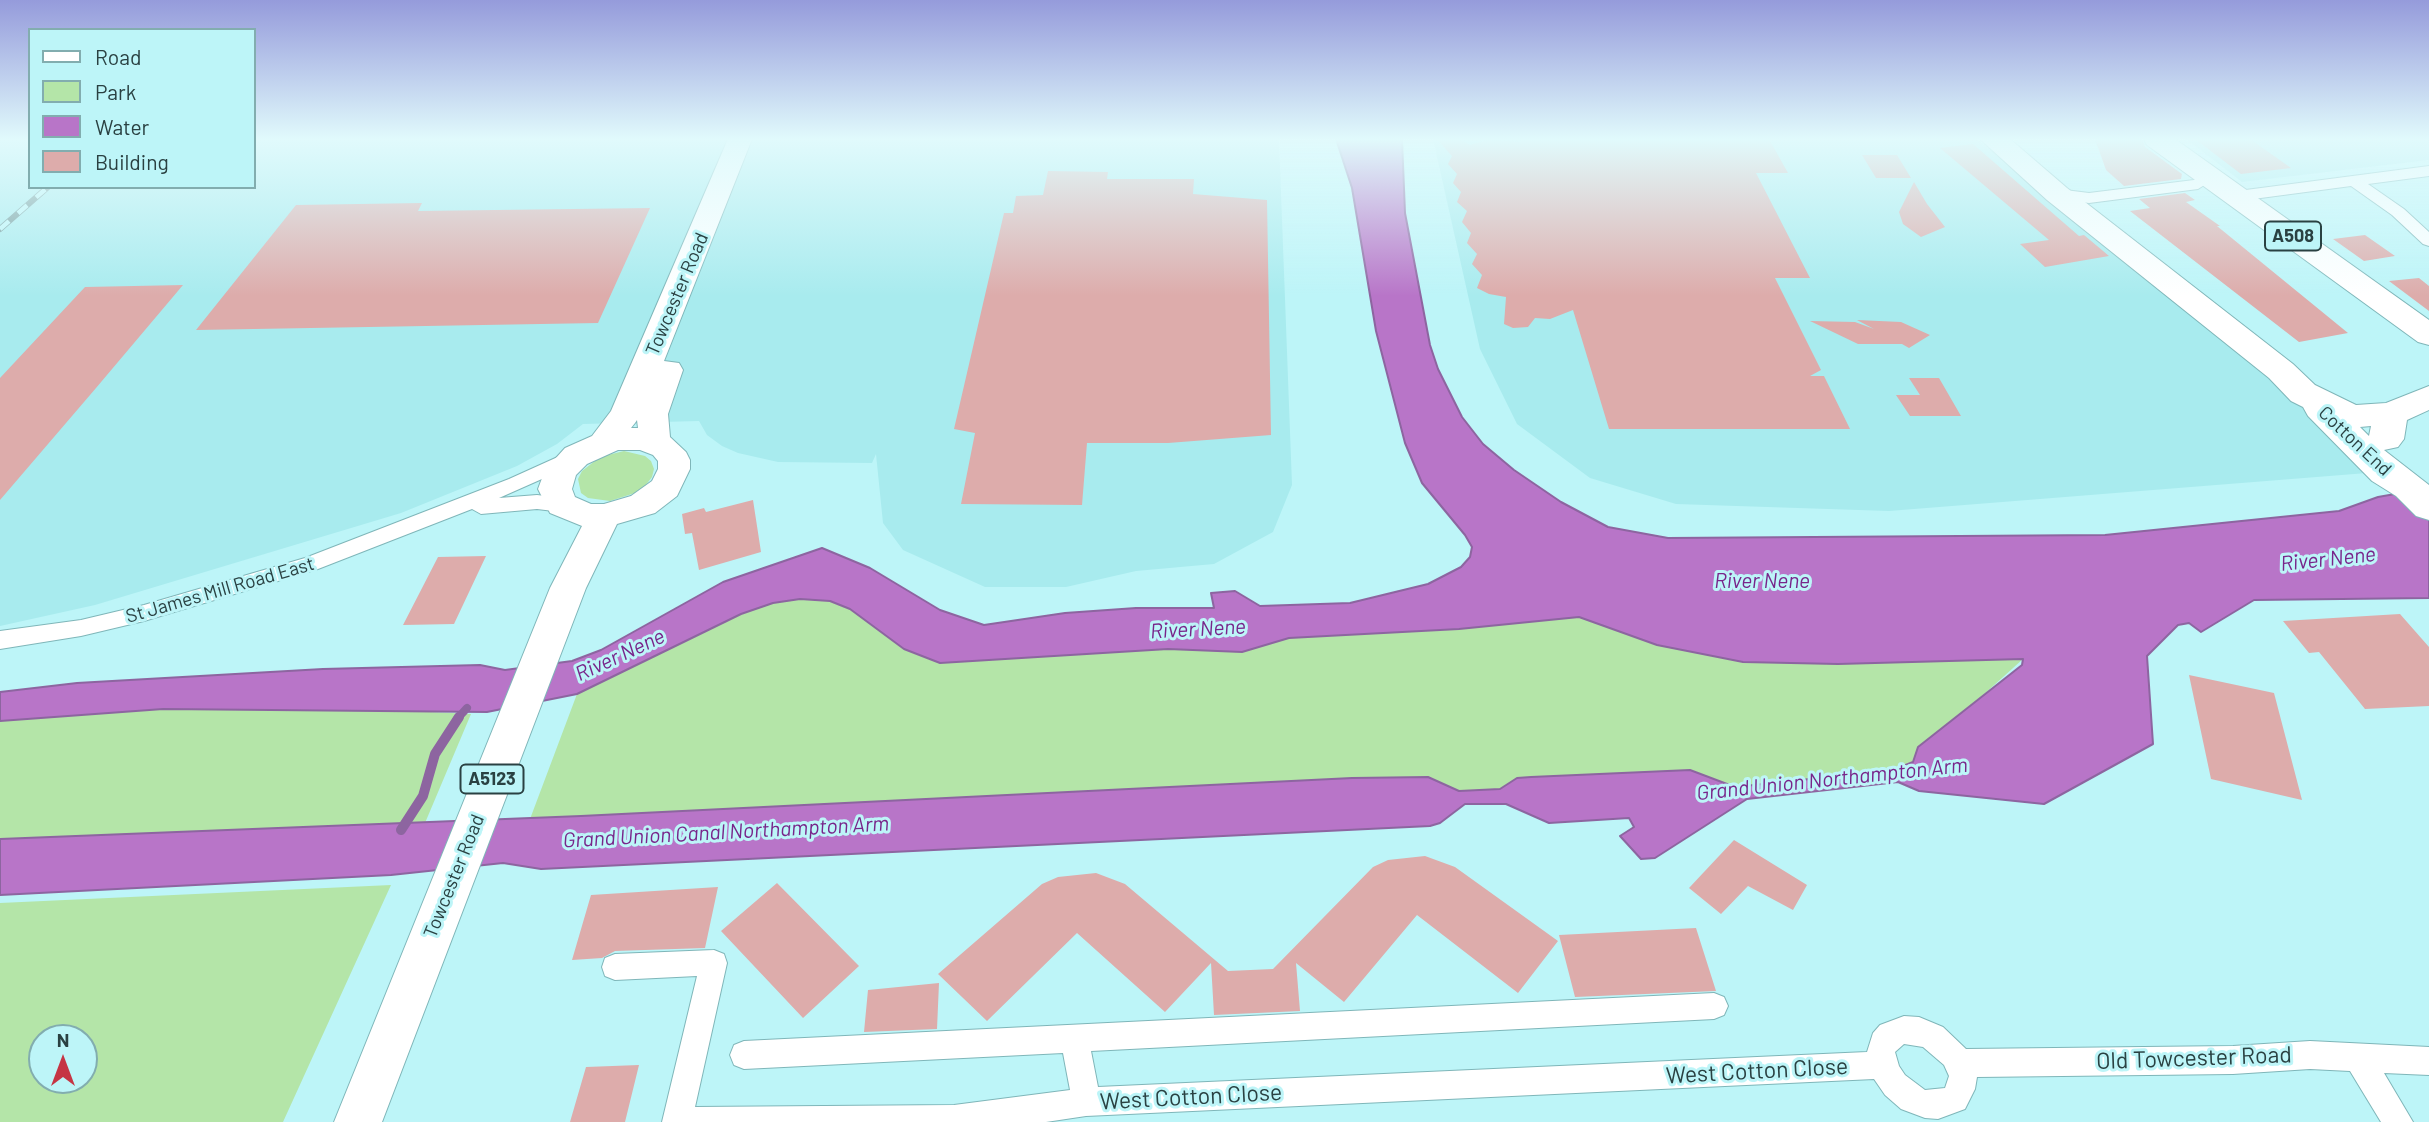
<!DOCTYPE html>
<html>
<head>
<meta charset="utf-8">
<style>
  body { margin:0 }
  #map { position:relative; width:2429px; height:1122px; overflow:hidden; background:#bdf5f8; font-family:Barlow,sans-serif }
  canvas { display:block }
  .legend { position:absolute; left:28px; top:28px; width:228px; height:161px; box-sizing:border-box; background:#bdf5f8; border:2px solid #82adaf; margin:0; padding:9px 12px; list-style:none; font-size:21px; color:#2a4142 }
  .legend li { display:flex; align-items:center; gap:14px; height:35px }
  .legend b { width:35px; border:2px solid #82adaf }
  .north { position:absolute; left:28px; top:1024px; width:70px; height:70px; box-sizing:border-box; background:#bdf5f8; border:2px solid #82adaf; border-radius:50%; rotate:0deg; font-size:19px; font-weight:700; line-height:28px; text-align:center; color:#2a4142 }
  .north::after { content:''; display:block; margin:auto; width:24px; height:32px; background:#c53544; clip-path:polygon(50% 0,100% 100%,50% 72%,0 100%) }
</style>
</head>
<body>
<div id="map">
<canvas width="2429" height="1122"></canvas>
<ul class="legend">
<li><b style="height:9px;background:#fff"></b>Road</li>
<li><b style="height:19px;background:#b4e5a8"></b>Park</li>
<li><b style="height:19px;background:#b875c8"></b>Water</li>
<li><b style="height:19px;background:#ddacab"></b>Building</li>
</ul>
<div class="north">N</div>
</div>
<script>
const ctx = document.querySelector('canvas').getContext('2d');
ctx.lineJoin = 'round';
function fill(path, color) {
  ctx.fillStyle = color;
  ctx.fill(path, 'evenodd');
}
function poly(rows) {
  const path = new Path2D();
  for (const r of rows) {
    path.moveTo(r[0], r[1]);
    for (let i = 2; i < r.length; i += 2) path.lineTo(r[i], r[i + 1]);
  }
  return path;
}
function stroke(path, color, width, dash) {
  ctx.strokeStyle = color;
  ctx.lineWidth = width;
  ctx.lineCap = dash ? 'butt' : 'round';
  ctx.setLineDash(dash || []);
  ctx.stroke(path);
}
function write(font, color, halo, rows, align = 'center') {
  ctx.font = font + ' Barlow,sans-serif';
  ctx.lineWidth = 6;
  ctx.setLineDash([]);
  ctx.textBaseline = 'middle';
  ctx.strokeStyle = halo;
  ctx.fillStyle = color;
  for (const [text, x, y, turn = 0] of rows) {
    ctx.save();
    ctx.translate(x, y);
    ctx.rotate((+turn || 0) * Math.PI / 180);
    ctx.textAlign = isNaN(turn) ? turn : align;
    if (halo) ctx.strokeText(text, 0, 0);
    ctx.fillText(text, 0, 0);
    ctx.restore();
  }
}
const built = poly([
  [0,139,30,139,30,187,254,187,254,139,1279,139,1292,485,1273,532,1214,564,1136,571,1066,587,985,587,903,550,883,523,876,454,872,463,778,462,738,453,722,446,707,435,699,421,583,424,557,444,517,466,401,513,95,605,0,626],
  [1433,139,1977,139,2281,386,2367,473,1889,511,1676,504,1590,478,1517,424,1480,349],
  [2186,139,2429,139,2429,160,2242,182]
]);
const green = poly([
  [624,451,645,456,651,461,654,469,652,477,645,486,635,493,610,501,588,498,581,493,578,479,582,471,600,457],
  [800,599,830,601,850,609,904,649,940,663,1168,649,1242,652,1289,638,1459,629,1579,617,1610,626,1838,664,2023,659,1982,696,1918,747,1913,762,1893,770,1735,787,1690,770,1517,778,1500,789,1459,791,1428,777,1352,778,530,819,577,694,741,614,773,603],
  [163,709,391,710,471,714,425,823,0,839,0,721],
  [391,885,283,1122,0,1122,0,903],
  [84,1038,84,1080,42,1080,42,1038]
]);
const water = poly([
  [1336,139,1402,139,1405,213,1430,345,1438,369,1462,417,1483,444,1514,470,1561,502,1608,527,1668,538,2105,535,2339,511,2378,497,2429,488,2429,598,2254,600,2201,632,2189,623,2178,625,2147,656,2153,744,2044,804,1919,791,1898,782,1747,799,1655,858,1641,859,1620,836,1634,827,1629,818,1549,823,1506,804,1465,804,1440,823,1430,826,541,869,503,863,391,875,0,895,0,839,581,816,1352,778,1428,777,1459,791,1500,789,1517,778,1531,777,1690,770,1735,787,1893,770,1913,762,1918,747,2022,665,2023,659,1838,664,1743,662,1657,645,1579,617,1459,629,1289,638,1242,652,1168,649,940,663,904,649,850,609,830,601,800,599,773,603,741,614,577,694,487,712,163,709,0,721,0,692,77,683,323,669,480,665,505,670,572,661,601,650,723,582,822,548,870,568,940,610,984,625,1065,613,1136,608,1214,608,1211,593,1235,591,1260,606,1350,603,1428,584,1461,567,1470,557,1472,547,1465,535,1422,483,1405,443,1376,331,1352,188,1336,139]
]);
const streamFar1 = poly([
  [457,719,467,708]
]);
const stream = poly([
  [401,830,423,796,435,754,459,717]
]);
const building = poly([
  [1437,139,1459,139,1470,145,1488,140,1521,142,1520,139,1769,139,1788,173,1756,173,1810,278,1775,278,1821,370,1810,376,1824,376,1850,429,1609,429,1573,310,1550,319,1535,318,1528,327,1513,328,1504,324,1506,297,1489,294,1477,288,1482,275,1472,264,1477,254,1467,243,1471,233,1462,222,1467,211,1457,202,1461,192,1453,183,1457,174,1448,164,1452,156],
  [2095,139,2142,139,2145,147,2182,174,2181,179,2124,186,2106,170],
  [2195,139,2250,139,2291,168,2241,174],
  [1973,144,2079,236,2084,235,2109,256,2045,267,2020,244,2049,240,1940,148],
  [1862,155,1897,155,1911,178,1876,178],
  [1048,171,1108,172,1107,179,1194,179,1193,194,1267,200,1271,435,1168,443,1087,443,1082,505,961,504,975,433,954,429,1004,213,1013,213,1016,196,1043,195],
  [1914,182,1927,204,1945,227,1921,237,1903,224,1899,212],
  [2185,193,2195,200,2186,202,2220,226,2217,226,2348,333,2299,342,2130,211,2150,208,2139,199],
  [422,203,418,211,650,208,598,323,196,330,296,205],
  [2365,235,2395,256,2364,261,2333,239],
  [2419,278,2429,286,2429,311,2389,281],
  [183,285,96,388,0,500,0,378,85,287],
  [1857,320,1901,322,1930,335,1909,348,1902,344,1858,344,1810,321,1855,322,1874,329],
  [1909,378,1939,378,1961,416,1910,416,1896,395,1920,395],
  [753,500,761,552,699,570,692,533,685,534,682,514,704,508,706,512],
  [486,556,454,624,403,625,438,557],
  [2400,614,2429,647,2429,706,2365,709,2319,652,2309,653,2283,621],
  [2189,675,2274,693,2302,800,2211,779],
  [1734,840,1807,885,1793,910,1748,886,1721,914,1689,888],
  [1425,856,1455,867,1558,941,1518,993,1417,915,1344,1002,1296,963,1300,1011,1214,1015,1211,963,1165,1012,1077,933,987,1021,938,974,1042,884,1058,877,1096,873,1125,884,1228,971,1273,969,1373,867,1388,860],
  [777,883,859,966,803,1018,721,931],
  [718,887,705,948,615,951,602,958,572,960,591,895],
  [1696,928,1716,991,1575,997,1559,935],
  [939,983,937,1029,864,1032,868,990],
  [639,1065,625,1122,570,1122,586,1067]
]);
const street = poly([
  [2429,166,2429,176,2368,184,2404,209,2429,232,2429,246,2423,244,2392,215,2351,186,2238,201,2230,196,2238,191,2429,166],
  [2209,172,2217,177,2198,189,2089,203,2057,199,2049,194,2057,189,2089,193,2194,180,2209,172],
  [571,451,578,453,581,458,578,463,499,498,537,495,562,498,569,500,572,505,569,510,562,512,537,509,481,514,472,509,318,569,144,621,81,636,0,649,0,631,81,620,144,605,305,558,509,479,571,451],
  [714,950,724,954,727,963,695,1107,954,1105,1070,1090,1063,1053,744,1069,734,1065,730,1055,734,1045,744,1041,1714,993,1724,997,1728,1006,1724,1015,1714,1019,1091,1051,1098,1087,1867,1052,1873,1033,1880,1025,1904,1016,1919,1017,1943,1027,1966,1049,2233,1046,2310,1041,2429,1047,2429,1075,2384,1073,2413,1122,2381,1122,2350,1071,2310,1069,2233,1074,1977,1077,1975,1089,1965,1109,1938,1119,1925,1118,1901,1109,1885,1095,1874,1079,1086,1116,1046,1122,662,1122,697,976,615,980,605,976,602,967,605,958,615,954,714,950],
  [1904,1044,1923,1047,1944,1065,1949,1076,1945,1088,1925,1090,1905,1075,1899,1066,1895,1052,1904,1044]
]);
const primary = poly([
  [728,139,752,139,664,361,679,363,683,370,668,414,670,437,686,452,690,460,690,469,677,496,655,513,617,524,586,588,382,1122,334,1122,550,588,582,526,550,513,538,489,545,470,565,448,592,436,611,411,728,139],
  [637,420,638,428,631,428,635,423,637,420],
  [618,450,640,450,653,455,658,461,658,469,652,481,631,496,604,504,591,504,575,497,572,489,576,475,587,464,618,450]
]);
const highway = poly([
  [1980,139,2010,139,2067,188,2293,364,2315,385,2356,405,2386,403,2429,386,2429,410,2407,420,2404,439,2398,447,2384,450,2429,485,2429,520,2416,516,2396,496,2372,481,2308,416,2303,407,2291,401,2269,378,2047,200,1980,139],
  [2371,426,2369,436,2360,427,2371,426],
  [2144,139,2175,139,2429,320,2429,345,2418,342,2147,145,2144,139]
]);
const rail = poly([
  [0,229,48,187]
]);
const shields = [
  [2293,236,56],
  [492,779,63]
];
const shieldNames = [
  ["A508",2293,236],
  ["A5123",492,779]
];
const streetNames = [
  ["Towcester Road",677,294,-67],
  ["Cotton End",2355,441,43],
  ["St James Mill Road East",220,590,-16],
  ["Towcester Road",454,876,-68]
];
const waterNames = [
  ["River Nene",2328,559,-6],
  ["River Nene",1762,581],
  ["River Nene",1198,629,-3],
  ["River Nene",620,655,-25],
  ["Grand Union Northampton Arm",1832,779,-6],
  ["Grand Union Canal Northampton Arm",726,832,-3]
];
const nearStreetnames = [
  ["Old Towcester Road",2194,1058,-2],
  ["West Cotton Close",1757,1071,-3],
  ["West Cotton Close",1191,1097,-3]
];
fill(built, '#a8ebee');
fill(green, '#b4e5a8');
fill(water, '#b875c8');
stroke(water, '#8d65a0', 2);
stroke(streamFar1, '#8d65a0', 8);
stroke(stream, '#8d65a0', 10);
fill(building, '#ddacab');
stroke(street, '#7fb6b9', 2);
stroke(primary, '#7fb6b9', 2);
stroke(highway, '#7fb6b9', 2);
fill(street, '#fff');
fill(primary, '#fff');
fill(highway, '#fff');
stroke(rail, '#709799', 6);
stroke(rail, '#bdf5f8', 4.5, [12]);
const sky = ctx.createLinearGradient(0, 0, 0, 296);
sky.addColorStop(0, '#959bdb');
sky.addColorStop(0.47, '#e1fafc');
sky.addColorStop(1, '#e1fafc00');
ctx.fillStyle = sky;
ctx.fillRect(0, 0, 2429, 296);
for (const [x, y, w] of shields) {
  const box = new Path2D();
  box.roundRect(x - w / 2, y - 14.5, w, 29, 5);
  ctx.fillStyle = '#bdf5f8';
  ctx.fill(box);
  stroke(box, '#2a4142', 2);
}
write('bold 18px', '#2a4142', null, shieldNames);
write('19px', '#2a4142', '#bdf5f8', streetNames);
write('italic 21px', '#78258a', '#bdf5f8', waterNames);
write('23px', '#2a4142', '#bdf5f8', nearStreetnames);
</script>
</body>
</html>
